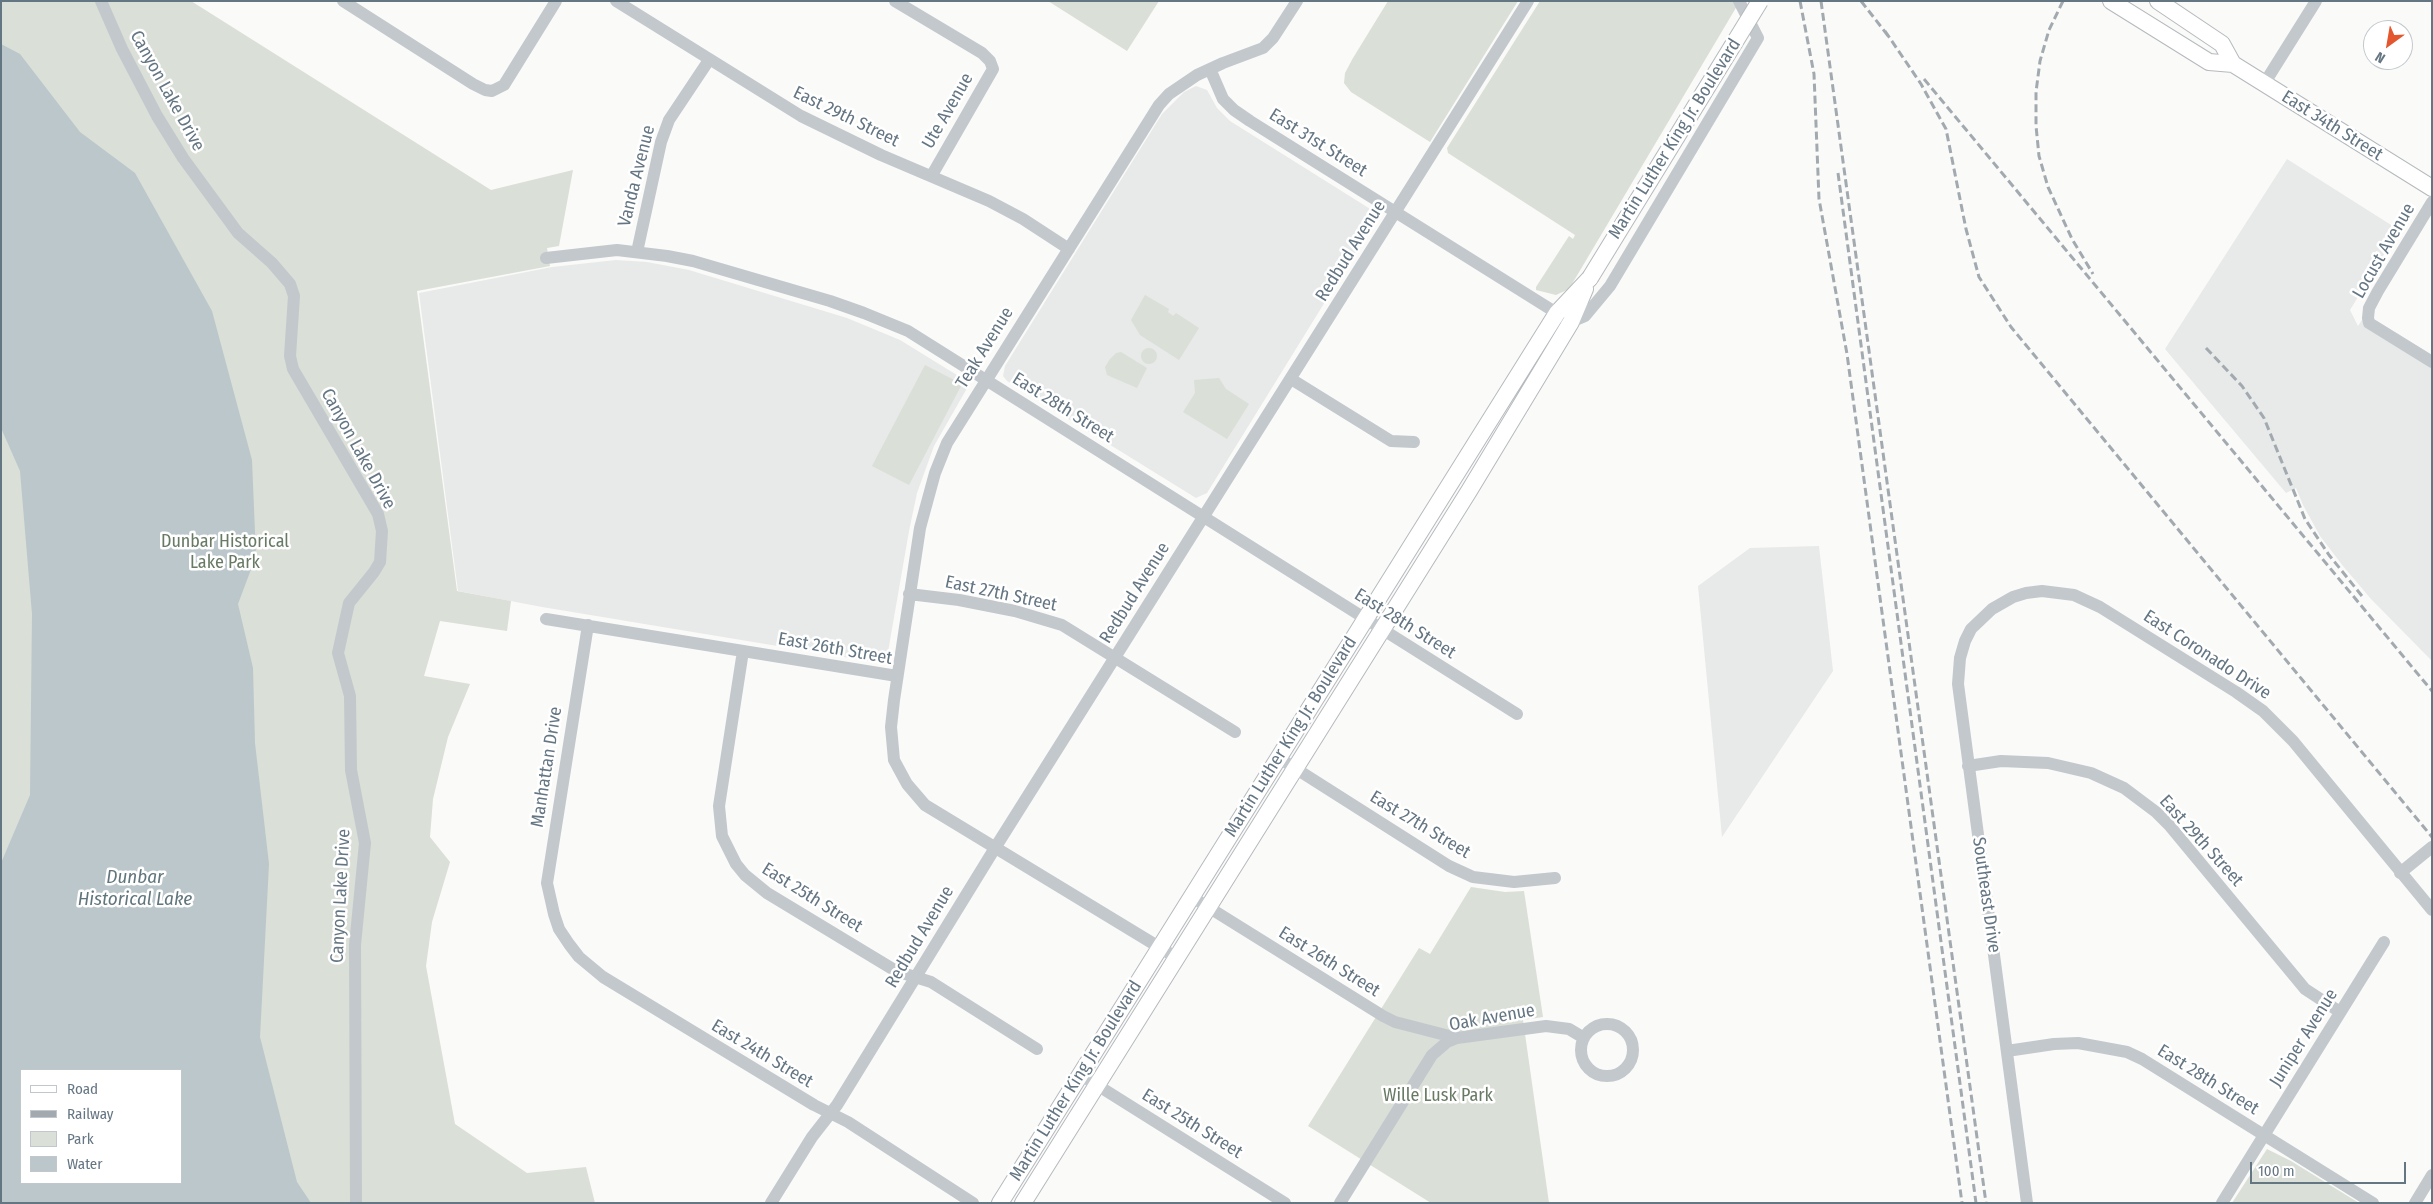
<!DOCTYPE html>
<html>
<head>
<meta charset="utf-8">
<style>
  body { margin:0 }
  #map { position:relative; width:2433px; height:1204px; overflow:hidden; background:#fafaf8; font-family:"Fira Sans Condensed",sans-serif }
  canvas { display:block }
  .frame { position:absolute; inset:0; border:2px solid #657683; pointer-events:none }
  .legend { position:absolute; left:20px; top:1069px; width:162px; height:115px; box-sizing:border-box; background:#fff; border:1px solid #c1c8cd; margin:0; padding:6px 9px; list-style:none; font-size:15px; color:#657683 }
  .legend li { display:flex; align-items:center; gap:10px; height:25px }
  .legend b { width:25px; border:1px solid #c1c8cd }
  .north { position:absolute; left:2363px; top:20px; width:50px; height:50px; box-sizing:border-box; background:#fff; border:1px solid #c1c8cd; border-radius:50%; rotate:212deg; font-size:14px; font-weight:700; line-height:20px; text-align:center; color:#657683 }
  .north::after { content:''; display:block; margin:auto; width:18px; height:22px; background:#e4572e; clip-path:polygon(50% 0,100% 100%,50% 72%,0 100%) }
  .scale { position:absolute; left:2250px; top:1162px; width:156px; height:22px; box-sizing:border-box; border:2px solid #657683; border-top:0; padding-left:6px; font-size:15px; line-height:18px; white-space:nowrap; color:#657683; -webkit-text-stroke:4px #fff; paint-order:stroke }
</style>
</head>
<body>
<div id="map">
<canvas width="2433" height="1204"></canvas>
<div class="frame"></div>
<ul class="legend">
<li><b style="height:6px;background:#fff"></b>Road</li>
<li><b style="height:6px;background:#a2aab0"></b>Railway</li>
<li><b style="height:14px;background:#dadfd7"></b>Park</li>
<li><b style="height:14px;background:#bbc7cb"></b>Water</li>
</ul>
<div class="north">N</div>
<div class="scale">100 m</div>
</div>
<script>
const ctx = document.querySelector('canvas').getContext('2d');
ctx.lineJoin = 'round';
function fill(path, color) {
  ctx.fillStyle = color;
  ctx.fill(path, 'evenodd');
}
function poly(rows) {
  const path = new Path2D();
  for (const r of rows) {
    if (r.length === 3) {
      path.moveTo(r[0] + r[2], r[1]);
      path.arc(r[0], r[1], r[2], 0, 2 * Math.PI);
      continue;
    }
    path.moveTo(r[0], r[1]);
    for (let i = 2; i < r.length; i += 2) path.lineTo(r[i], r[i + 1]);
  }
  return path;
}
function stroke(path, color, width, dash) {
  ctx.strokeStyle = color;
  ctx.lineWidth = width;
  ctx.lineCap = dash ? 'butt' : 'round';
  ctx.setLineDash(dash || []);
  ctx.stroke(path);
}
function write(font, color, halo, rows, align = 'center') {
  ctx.font = font + ' "Fira Sans Condensed",sans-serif';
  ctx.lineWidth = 5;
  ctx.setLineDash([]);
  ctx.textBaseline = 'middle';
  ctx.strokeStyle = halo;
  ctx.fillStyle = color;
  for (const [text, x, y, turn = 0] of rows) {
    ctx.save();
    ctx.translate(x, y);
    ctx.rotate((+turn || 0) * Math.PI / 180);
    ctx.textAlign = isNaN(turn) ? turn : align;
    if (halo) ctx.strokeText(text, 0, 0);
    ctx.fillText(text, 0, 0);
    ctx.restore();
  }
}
const built = poly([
  [1196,86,1207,90,1217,108,1230,121,1375,212,1378,216,1207,493,1196,498,1007,381,1003,376,1005,366,1162,114,1184,92],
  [2287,159,2399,230,2350,310,2358,326,2366,314,2432,355,2432,661,2371,599,2343,566,2320,536,2303,505,2296,488,2286,493,2165,349],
  [616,260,647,262,689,270,847,318,900,340,965,380,966,390,934,446,917,493,909,531,888,652,882,660,874,662,542,607,458,591,419,293,552,267],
  [1819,546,1833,671,1722,837,1698,586,1750,548]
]);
const green = poly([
  [1,1,191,1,491,190,573,170,559,246,547,248,550,266,417,291,457,591,511,601,507,631,440,621,424,676,470,684,448,737,433,799,430,837,450,862,432,922,426,966,455,1124,527,1173,586,1167,595,1203,1,1203],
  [21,1070,181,1070,181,1183,21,1183],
  [1048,1,1159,1,1127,51],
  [1388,1,1518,1,1430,142,1351,92,1344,83,1345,73,1353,58],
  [1540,1,1734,1,1737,6,1569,289,1556,295,1536,290,1536,287,1569,236,1573,239,1575,235,1448,153,1447,148],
  [1145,295,1169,309,1168,312,1173,316,1176,313,1199,328,1179,360,1140,335,1131,320],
  [1149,356,8],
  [1121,352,1147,368,1137,388,1107,375,1105,367,1110,359,1116,353],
  [925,365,962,384,909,485,872,466],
  [1219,378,1226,389,1249,404,1227,439,1183,412,1195,393,1194,380],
  [1471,887,1505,892,1524,891,1543,1017,1523,1020,1549,1203,1431,1203,1308,1126,1419,948,1430,954],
  [2267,1149,2291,1161,2359,1203,2232,1203]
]);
const water = poly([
  [1,44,20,54,80,132,135,173,212,311,252,460,256,556,238,604,253,668,255,743,269,864,260,1037,297,1182,311,1203,1,1203,1,863,30,795,32,614,20,471,1,428],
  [21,1070,181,1070,181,1183,21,1183]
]);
const minor = poly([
  [101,1,122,49,157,116,183,158,238,233,272,263,290,284,294,296,290,356,293,369,378,514,382,531,380,562,374,572,349,603,338,653,350,696,351,770,365,843,355,945,356,1203],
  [343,1,473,84,485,90,492,91,504,85,556,1],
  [616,1,801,116,881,155,989,201,1023,219,1069,249],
  [895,1,982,53,990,61,993,69,932,175],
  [1210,69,1223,99,1234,110,1250,121,1571,322,1585,316,1610,286,1758,38,1739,1],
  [2264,84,2316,1],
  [2432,202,2378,291,2369,308,2368,318,2369,323,2432,362],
  [637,252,661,142,669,120,709,60],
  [546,258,617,250,667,256,693,261,830,301,864,313,908,331,1517,714],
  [1291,379,1391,441,1414,442],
  [909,594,959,600,1015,611,1062,625,1235,732],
  [546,619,897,676],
  [588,625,547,883,554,914,559,929,569,944,579,957,603,977,814,1105,848,1122,973,1203],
  [743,651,719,806,722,836,736,864,745,875,767,893,896,971,931,982,1037,1049],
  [1279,758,1449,866,1473,877,1514,882,1555,878],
  [1968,766,2001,761,2048,763,2091,773,2124,788,2156,812,2169,825,2305,989,2340,1012],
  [2400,873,2432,847],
  [1192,897,1383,1016,1395,1022,1457,1038],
  [1177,958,925,805,907,784,894,760,891,727,894,700,920,528,935,473,947,443,1159,105,1169,94,1197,75,1223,63,1263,48,1273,38,1297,1],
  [1607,1050,26],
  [2007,1051,2054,1044,2078,1043,2127,1052,2142,1059,2373,1203],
  [1081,1075,1285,1203],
  [771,1203,812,1137,837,1105,995,848,1528,1],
  [1340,1203,1432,1055,1447,1042,1457,1038,1546,1026,1569,1029,1584,1038],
  [2027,1203,1958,684,1960,658,1965,641,1971,629,1992,609,2013,597,2026,593,2042,591,2074,595,2100,607,2236,692,2263,711,2293,741,2432,910],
  [2222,1203,2384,942],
  [2415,1203,2432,1175]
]);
const major = poly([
  [2111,1,2209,62,2233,64,2432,188],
  [2158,1,2222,44,2233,64],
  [1000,1203,1557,313,1590,278],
  [1023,1203,1469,491,1571,322,1585,289]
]);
const rail = poly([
  [1800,1,1814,74,1819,199,1847,354,1962,1203],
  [1821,1,1986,1203],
  [1861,1,1889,37],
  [2063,1,2049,30,2040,61,2036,92,2036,126,2039,156,2048,187,2072,239,2093,274],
  [1885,31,1921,84,1946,129,1966,229,1979,277,2011,327,2432,837],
  [1924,79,2432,691],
  [1838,173,1976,1203],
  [2206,348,2242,386,2264,418,2305,519,2329,555,2362,596]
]);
const majorBridge = poly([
  [1590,278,1760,1]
]);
const streetNames = [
  ["Canyon Lake Drive",167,91,61],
  ["Ute Avenue",948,111,-60],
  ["East 29th Street",846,117,26],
  ["East 34th Street",2332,126,32],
  ["Martin Luther King Jr. Boulevard",1675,139,-58],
  ["East 31st Street",1318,143,32],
  ["Vanda Avenue",637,176,-76],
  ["Redbud Avenue",1351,251,-58],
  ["Locust Avenue",2384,251,-60],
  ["Teak Avenue",985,348,-58],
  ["East 28th Street",1063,408,32],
  ["Canyon Lake Drive",358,449,61],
  ["Redbud Avenue",1135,593,-58],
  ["East 27th Street",1001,594,12],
  ["East 28th Street",1405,624,32],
  ["East 26th Street",835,649,10],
  ["East Coronado Drive",2207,655,33],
  ["Martin Luther King Jr. Boulevard",1291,737,-58],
  ["Manhattan Drive",547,767,-81],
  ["East 27th Street",1420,825,31],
  ["East 29th Street",2201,841,48],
  ["Southeast Drive",1986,895,82],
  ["Canyon Lake Drive",341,896,-87],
  ["East 25th Street",812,898,32],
  ["Redbud Avenue",920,937,-59],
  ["East 26th Street",1329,962,32],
  ["Oak Avenue",1492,1018,-10],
  ["Juniper Avenue",2304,1038,-58],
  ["East 24th Street",762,1054,31],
  ["East 28th Street",2208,1080,32],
  ["Martin Luther King Jr. Boulevard",1076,1081,-58],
  ["East 25th Street",1192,1124,32]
];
const parkNames = [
  ["Dunbar Historical",225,542],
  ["Lake Park",225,563],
  ["Wille Lusk Park",1438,1096]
];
const waterNames = [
  ["Dunbar",135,878],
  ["Historical Lake",135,900]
];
fill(built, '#e8e9e9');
fill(green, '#dadfd7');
fill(water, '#bbc7cb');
stroke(major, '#b5babe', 18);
stroke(minor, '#c3c8cc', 12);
stroke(major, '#fff', 16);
stroke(rail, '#a2aab0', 3, [8, 4]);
stroke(majorBridge, '#b5babe', 18, []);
stroke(majorBridge, '#fff', 16);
write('18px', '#657683', '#fff', streetNames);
write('18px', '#687a64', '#fff', parkNames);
write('italic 19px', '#60757c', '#fff', waterNames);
</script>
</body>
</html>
